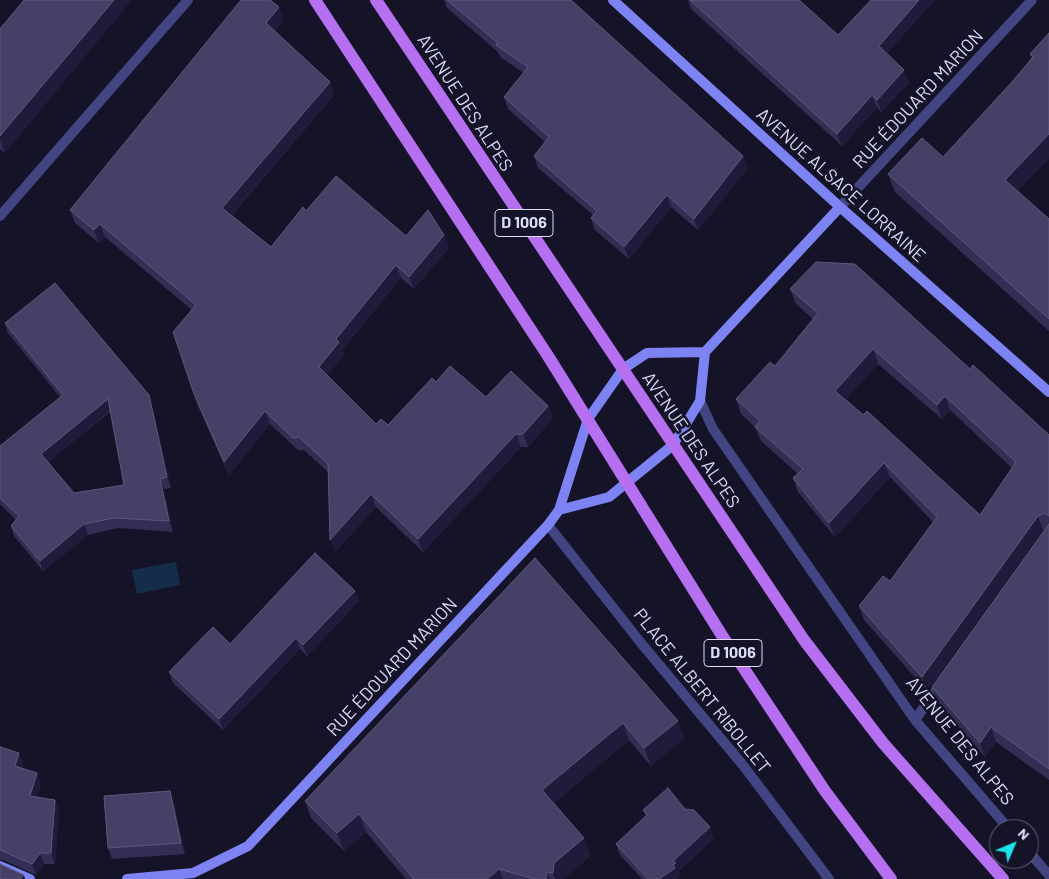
<!DOCTYPE html>
<html>
<head>
<meta charset="utf-8">
<style>
  body { margin:0 }
  #map { position:relative; width:1049px; height:879px; overflow:hidden; background:#151328; font-family:Barlow,sans-serif }
  canvas { display:block }
  .north { position:absolute; left:989px; top:819px; width:50px; height:50px; box-sizing:border-box; background:#151328; border:1px solid #65647d; border-radius:50%; rotate:45deg; font-size:14px; font-weight:700; line-height:20px; text-align:center; color:#deddfc }
  .north::after { content:''; display:block; margin:auto; width:18px; height:22px; background:#1ce3e9; clip-path:polygon(50% 0,100% 100%,50% 72%,0 100%) }
</style>
</head>
<body>
<div id="map">
<canvas width="1049" height="879"></canvas>
<div class="north">N</div>
</div>
<script>
const ctx = document.querySelector('canvas').getContext('2d');
ctx.lineJoin = 'round';
function fill(path, color) {
  ctx.fillStyle = color;
  ctx.fill(path, 'evenodd');
}
function poly(rows) {
  const path = new Path2D();
  for (const r of rows) {
    path.moveTo(r[0], r[1]);
    for (let i = 2; i < r.length; i += 2) path.lineTo(r[i], r[i + 1]);
  }
  return path;
}
function stroke(path, color, width, dash) {
  ctx.strokeStyle = color;
  ctx.lineWidth = width;
  ctx.lineCap = dash ? 'butt' : 'round';
  ctx.setLineDash(dash || []);
  ctx.stroke(path);
}
function write(font, color, halo, rows, align = 'center') {
  ctx.font = font + ' Barlow,sans-serif';
  ctx.lineWidth = 5;
  ctx.setLineDash([]);
  ctx.textBaseline = 'middle';
  ctx.strokeStyle = halo;
  ctx.fillStyle = color;
  for (const [text, x, y, turn = 0] of rows) {
    ctx.save();
    ctx.translate(x, y);
    ctx.rotate((+turn || 0) * Math.PI / 180);
    ctx.textAlign = isNaN(turn) ? turn : align;
    if (halo) ctx.strokeText(text, 0, 0);
    ctx.fillText(text, 0, 0);
    ctx.restore();
  }
}
const water = poly([
  [176,562,180,585,137,594,132,570]
]);
const street = poly([
  [840,207,1032,0],
  [0,216,188,0],
  [700,401,713,429,915,720,1009,829],
  [548,525,641,643,742,764,829,879],
  [915,720,942,682],
  [1029,852,1049,875]
]);
const secondary = poly([
  [613,0,840,207,1049,392],
  [559,510,609,497,673,445,700,401,705,352,840,207],
  [0,866,30,879],
  [127,879,193,873,248,846,548,525,559,510,588,419,623,369,647,353,705,352]
]);
const primary = poly([
  [315,0,548,356,721,634,825,791,891,879],
  [376,0,804,640,883,743,1003,879]
]);
const wall = poly([
  [444,0,571,0,743,156,748,168,698,230,671,207,629,259,595,230,591,218,593,215,538,168,534,156,545,142,508,109,504,97,524,73,500,57,498,52,447,8],
  [688,0,799,0,838,35,887,54,909,83,881,112,877,107,842,146,691,9],
  [279,7,283,20,275,31,330,82,334,95,232,215,271,247,306,211,406,236,444,235,449,248,414,289,401,278,342,350,344,355,327,375,376,424,388,425,436,382,486,397,548,406,553,418,528,447,521,447,423,552,376,507,335,552,329,473,304,450,298,450,270,424,229,475,197,404,193,391,192,310,105,237,99,243,75,223,70,210],
  [0,29,5,153,0,149],
  [1049,33,1018,191,1049,219,1049,331,895,192,888,174,943,157,1012,82,1032,58,1030,54],
  [790,289,970,369,1049,435,1049,780,996,742,985,757,937,701,932,687,1045,529,1043,530,927,691,864,620,859,606,890,581,933,522,890,477,835,537,798,492,793,478,798,474,761,441,755,427,741,414,736,399,775,366,813,319,796,304],
  [878,364,942,419,950,410,1012,468,980,515,846,399],
  [5,323,149,395,152,406,171,488,164,489,173,532,118,528,88,535,43,571,14,536,11,526,16,520,0,504,0,446,60,397,8,333],
  [111,411,124,485,74,493,48,462],
  [535,558,685,738,651,766,629,740,554,803,584,838,590,856,563,879,406,879,366,832,344,851,311,818,305,801],
  [355,591,359,601,307,656,300,649,223,730,173,683,169,672,230,644],
  [0,747,19,753,23,764,22,768,37,773,41,784,37,797,55,800,59,811,55,864,44,864,36,875,3,860,0,860],
  [174,803,185,854,112,859,108,848],
  [685,809,714,838,679,871,680,874,678,876,678,879,642,879,620,855,616,844,646,816,643,810]
]);
const shadedWall = poly([
  [114,0,132,0,5,153,0,140,0,136],
  [919,0,935,0,883,58,879,46],
  [279,7,283,20,271,36,266,23],
  [904,70,909,83,881,112,877,100],
  [330,82,334,95,227,220,222,208],
  [872,95,877,107,842,146,837,134],
  [1049,134,1049,159,1012,197,1005,180],
  [743,156,748,168,698,230,694,219],
  [667,195,671,207,629,259,624,247],
  [100,224,105,237,99,243,94,230],
  [444,235,449,248,414,289,409,277],
  [396,265,401,278,342,350,344,355,324,380,319,367,336,339],
  [873,349,878,364,841,405,835,391],
  [149,395,152,406,171,488,167,477],
  [945,396,950,410,942,419,937,405],
  [108,399,112,409,45,465,41,454],
  [548,406,553,418,528,447,523,434],
  [265,411,270,424,229,475,224,462],
  [516,434,521,447,423,552,418,539],
  [884,463,890,477,835,537,829,523],
  [160,479,164,489,173,532,169,521],
  [371,494,376,507,335,552,330,540],
  [1038,516,1043,530,927,691,922,677],
  [84,524,88,535,43,571,40,561],
  [355,591,359,601,307,656,303,645],
  [296,638,300,649,223,730,219,719],
  [678,721,685,738,651,766,644,748],
  [623,723,629,740,549,807,542,790],
  [991,727,996,742,985,757,980,743],
  [19,753,23,764,19,777,15,766],
  [37,773,41,784,34,806,30,796],
  [170,791,174,803,185,854,181,843],
  [55,800,59,811,55,864,51,853],
  [359,814,366,832,344,851,337,833],
  [710,827,714,838,679,871,680,874,678,876,679,879,659,879,673,865,673,861],
  [584,838,590,856,563,879,555,879,553,873,554,863],
  [40,853,44,864,36,875,32,864],
  [499,869,503,879,487,879],
  [547,872,550,879,546,879],
  [24,875,25,879,20,879]
]);
const building = poly([
  [24,0,114,0,0,136,0,29,24,0],
  [241,0,270,0,279,7,266,23,330,82,222,208,271,247,303,207,306,211,336,176,406,236,428,210,444,235,409,277,396,265,336,339,339,342,319,367,376,424,381,419,388,425,432,378,436,382,450,366,486,397,511,371,548,406,523,434,516,434,418,539,371,494,330,540,328,464,299,437,293,438,265,411,224,462,193,391,173,332,196,305,100,224,94,230,70,210,241,0],
  [447,0,571,0,743,156,694,219,667,195,624,247,591,218,597,211,534,156,549,137,504,97,528,67,496,45,498,43,447,0],
  [690,0,799,0,838,35,871,0,919,0,879,46,904,70,877,100,872,95,837,134,690,0],
  [1049,33,1049,134,1005,180,1049,219,1049,319,888,174,922,138,943,157,1012,82,1033,57,1030,54,1049,33],
  [816,262,855,264,970,369,973,365,1049,435,1049,516,1044,513,1038,516,922,677,859,606,883,576,890,581,937,517,884,463,829,523,793,478,803,469,755,427,760,421,736,399,770,362,775,366,818,313,790,289,816,262],
  [873,349,937,405,945,396,1016,462,980,515,867,411,863,415,835,391,873,349],
  [55,283,149,395,167,477,160,479,169,521,114,518,84,524,40,561,11,526,19,516,0,498,0,446,63,395,5,323,55,283],
  [108,399,124,485,74,493,41,454,108,399],
  [1049,524,1049,769,991,727,980,743,932,687,1049,524],
  [315,553,355,591,303,645,296,638,219,719,169,672,213,627,230,644,315,553],
  [535,558,678,721,644,748,623,723,542,790,584,838,554,863,553,873,547,872,546,879,535,879,499,869,487,879,414,879,359,814,337,833,305,801,535,558],
  [0,747,19,753,15,766,37,773,30,796,55,800,51,853,40,853,32,864,0,850,0,747],
  [668,788,685,809,694,810,710,827,673,861,676,863,673,865,675,868,659,879,648,879,616,844,647,815,643,810,668,788],
  [170,791,181,843,108,848,104,796,170,791],
  [0,864,24,875,20,879,0,879,0,864]
]);
const shields = [
  [524,223,58],
  [733,653,58]
];
const shieldNames = [
  ["D 1006",524,223],
  ["D 1006",733,653]
];
const streetNames = [
  ["RUE ÉDOUARD MARION",918,99,-47],
  ["AVENUE DES ALPES",465,103,57],
  ["AVENUE ALSACE LORRAINE",841,185,42],
  ["AVENUE DES ALPES",691,440,56],
  ["RUE ÉDOUARD MARION",392,667,-47],
  ["PLACE ALBERT RIBOLLET",702,691,51],
  ["AVENUE DES ALPES",960,741,51]
];
fill(water, '#142d4a');
stroke(street, '#434582', 10);
stroke(secondary, '#7d83f2', 10);
stroke(primary, '#b76ff1', 12);
fill(wall, '#332e54');
fill(shadedWall, '#1f1b3b');
fill(building, '#454166');
stroke(building, '#5d597d', 1);
for (const [x, y, w] of shields) {
  const box = new Path2D();
  box.roundRect(x - w / 2, y - 13.5, w, 27, 4);
  ctx.fillStyle = '#151328';
  ctx.fill(box);
  stroke(box, '#deddfc', 1);
}
write('bold 16px', '#deddfc', null, shieldNames);
write('18px', '#deddfc', '#151328', streetNames);
</script>
</body>
</html>
